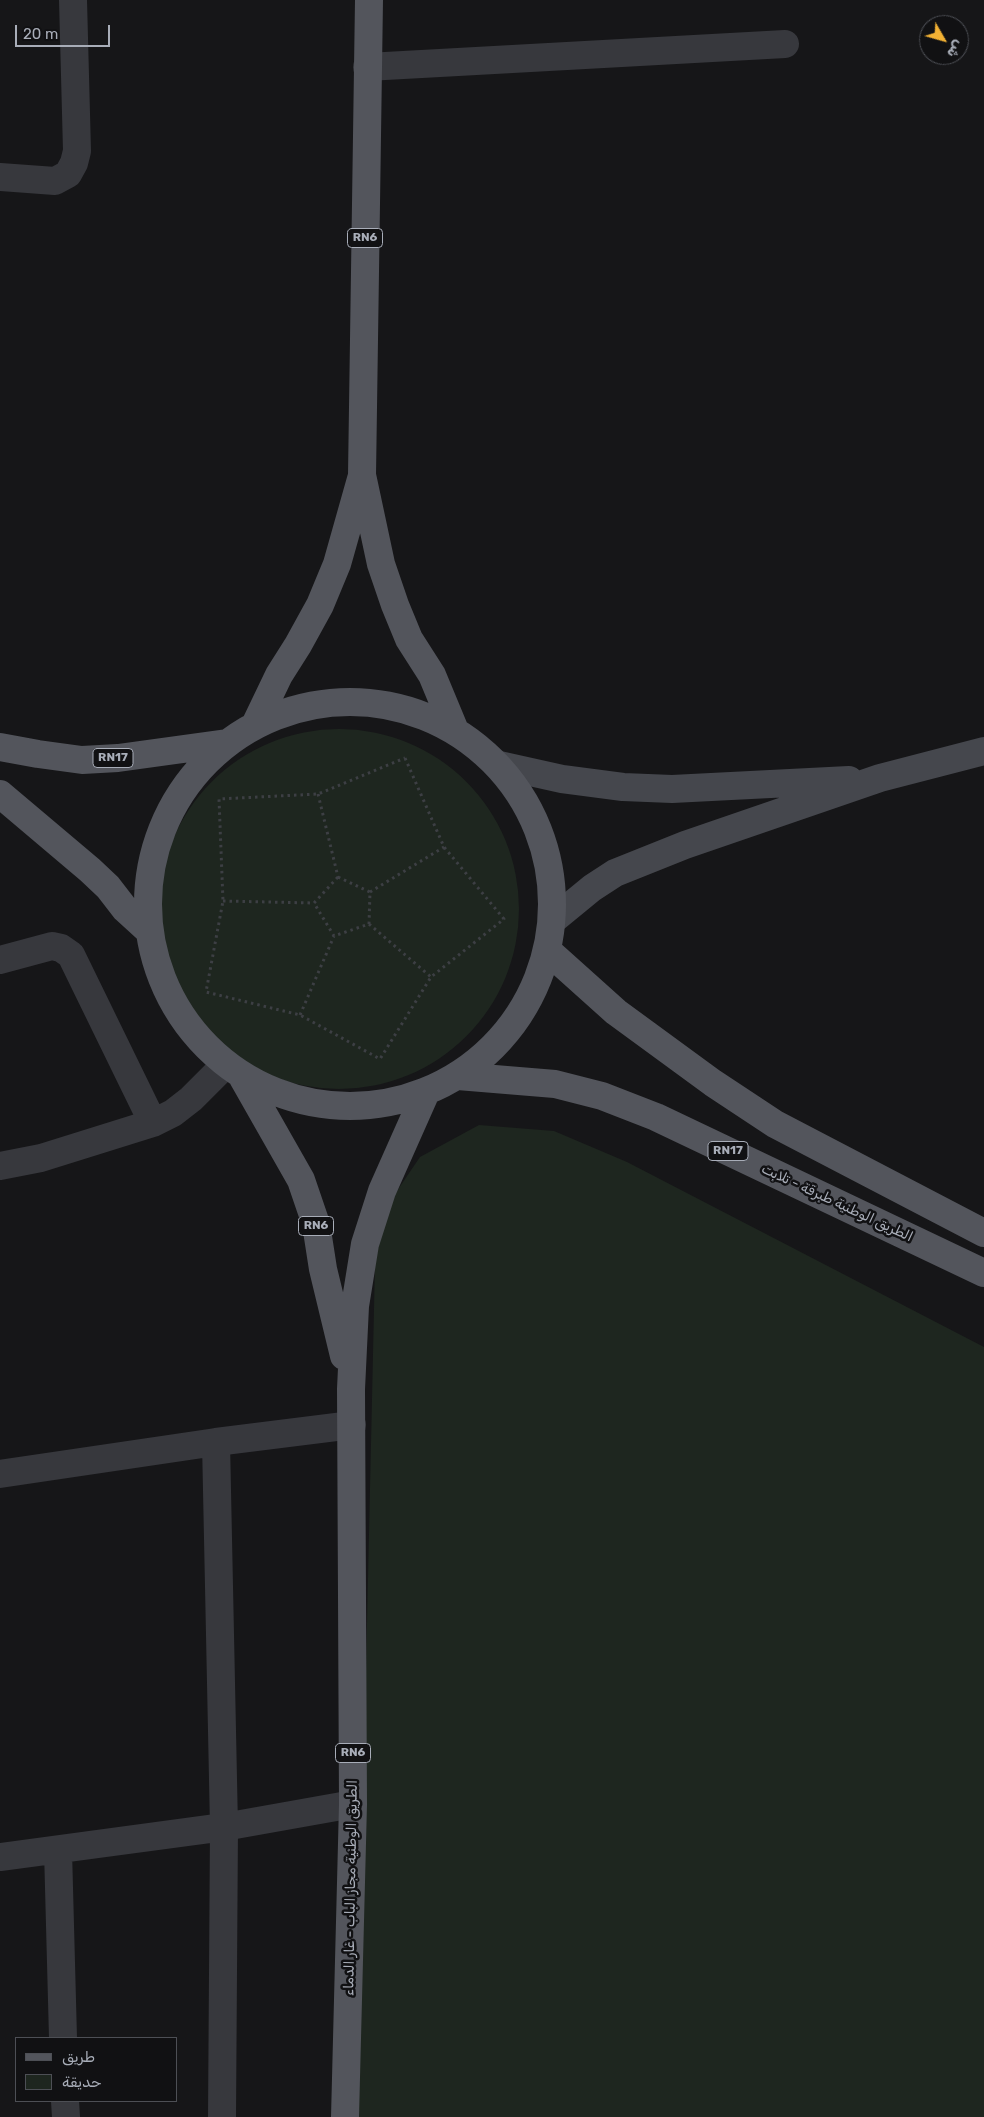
<!DOCTYPE html>
<html>
<head>
<meta charset="utf-8">
<style>
  body { margin:0 }
  #map { position:relative; width:984px; height:2117px; overflow:hidden; background:#161618; font-family:Rubik,"Noto Sans Arabic",sans-serif }
  canvas { display:block }
  .legend { position:absolute; left:15px; top:2037px; width:162px; height:65px; box-sizing:border-box; background:#111113; border:1px solid #4d4f55; margin:0; padding:6px 9px; list-style:none; font-size:15px; color:#a8adb8 }
  .legend li { display:flex; align-items:center; gap:10px; height:25px }
  .legend b { width:25px; border:1px solid #4d4f55 }
  .north { position:absolute; left:919px; top:15px; width:50px; height:50px; box-sizing:border-box; background:#111113; border:1px solid #4d4f55; border-radius:50%; rotate:128deg; font-size:14px; font-weight:700; line-height:20px; text-align:center; color:#a8adb8 }
  .north::after { content:''; display:block; margin:auto; width:18px; height:22px; background:#f2b134; clip-path:polygon(50% 0,100% 100%,50% 72%,0 100%) }
  .scale { position:absolute; left:15px; top:25px; width:95px; height:22px; box-sizing:border-box; border:2px solid #a8adb8; border-top:0; padding-left:6px; font-size:15px; line-height:18px; white-space:nowrap; color:#a8adb8; -webkit-text-stroke:4px #111113; paint-order:stroke }
</style>
</head>
<body>
<div id="map">
<canvas width="984" height="2117"></canvas>
<ul class="legend">
<li><b style="height:6px;background:#53555c"></b>طريق</li>
<li><b style="height:14px;background:#1e261f"></b>حديقة</li>
</ul>
<div class="north">ش</div>
<div class="scale">20 m</div>
</div>
<script>
const ctx = document.querySelector('canvas').getContext('2d');
ctx.lineJoin = 'round';
function fill(path, color) {
  ctx.fillStyle = color;
  ctx.fill(path, 'evenodd');
}
function poly(rows) {
  const path = new Path2D();
  for (const r of rows) {
    if (r.length === 3) {
      path.moveTo(r[0] + r[2], r[1]);
      path.arc(r[0], r[1], r[2], 0, 2 * Math.PI);
      continue;
    }
    path.moveTo(r[0], r[1]);
    for (let i = 2; i < r.length; i += 2) path.lineTo(r[i], r[i + 1]);
  }
  return path;
}
function stroke(path, color, width, dash) {
  ctx.strokeStyle = color;
  ctx.lineWidth = width;
  ctx.lineCap = dash ? 'butt' : 'round';
  ctx.setLineDash(dash || []);
  ctx.stroke(path);
}
function write(font, color, halo, rows, align = 'center') {
  ctx.font = font + ' Rubik,"Noto Sans Arabic",sans-serif';
  ctx.lineWidth = 5;
  ctx.setLineDash([]);
  ctx.textBaseline = 'middle';
  ctx.strokeStyle = halo;
  ctx.fillStyle = color;
  for (const [text, x, y, turn = 0] of rows) {
    ctx.save();
    ctx.translate(x, y);
    ctx.rotate((+turn || 0) * Math.PI / 180);
    ctx.textAlign = isNaN(turn) ? turn : align;
    if (halo) ctx.strokeText(text, 0, 0);
    ctx.fillText(text, 0, 0);
    ctx.restore();
  }
}
const green = poly([
  [339,909,180],
  [479,1125,554,1131,627,1162,984,1347,984,2117,356,2117,375,1264,386,1207,420,1157]
]);
const path = poly([
  [405,758,444,847,504,919,431,977,380,1059,300,1015,206,992,223,901,219,799,318,794,405,758],
  [318,794,338,877],
  [338,877,370,892,369,924,334,936,314,903,338,877],
  [370,892,444,847],
  [223,901,314,903],
  [369,924,431,977],
  [300,1015,334,936]
]);
const street = poly([
  [367,67,785,44],
  [0,177,55,181,68,174,74,163,77,151,73,0],
  [0,960,52,946,61,948,71,955,153,1123],
  [0,1166,41,1158,153,1123,173,1113,191,1099,225,1065],
  [216,1442,224,1827,222,2117],
  [0,1474,216,1442,352,1425],
  [58,1850,63,2038],
  [0,1857,224,1827,353,1804],
  [65,2101,66,2117]
]);
const secondary = poly([
  [499,765,562,779,623,787,672,789,849,780],
  [553,920,592,888,615,873,685,845,880,778,984,751]
]);
const primary = poly([
  [369,0,362,475,381,564,395,605,409,639,432,675,454,728],
  [350,904,202],
  [255,725,279,675,298,645,320,605,337,564,361,479],
  [0,747,38,754,82,760,118,758,227,743],
  [0,794,90,870,108,887,125,909,148,930],
  [548,951,616,1012,713,1083,775,1124,984,1233],
  [458,1076,555,1084,602,1096,656,1117,984,1273],
  [243,1078,301,1180,316,1224,323,1269,344,1356],
  [345,2117,353,1804,351,1389,355,1306,365,1244,382,1191,426,1092]
]);
const shields = [
  [365,238,35],
  [113,758,40],
  [728,1151,40],
  [316,1226,35],
  [353,1753,35]
];
const shieldNames = [
  ["RN6",365,238],
  ["RN17",113,758],
  ["RN17",728,1151],
  ["RN6",316,1226],
  ["RN6",353,1753]
];
const streetNames = [
  ["الطريق الوطنية طبرقة - تلابت",837,1203,25],
  ["الطريق الوطنية مجاز الباب - غار الدماء",351,1888,-89]
];
fill(green, '#1e261f');
stroke(path, '#3d3f44', 3, [2.5, 4]);
stroke(street, '#37383d', 28);
stroke(secondary, '#45474d', 28);
stroke(primary, '#53555c', 28);
for (const [x, y, w] of shields) {
  const box = new Path2D();
  box.roundRect(x - w / 2, y - 9.5, w, 19, 4);
  ctx.fillStyle = '#111113';
  ctx.fill(box);
  stroke(box, '#a8adb8', 1);
}
write('bold 12px', '#a8adb8', null, shieldNames);
write('14px', '#a8adb8', '#111113', streetNames);
</script>
</body>
</html>
